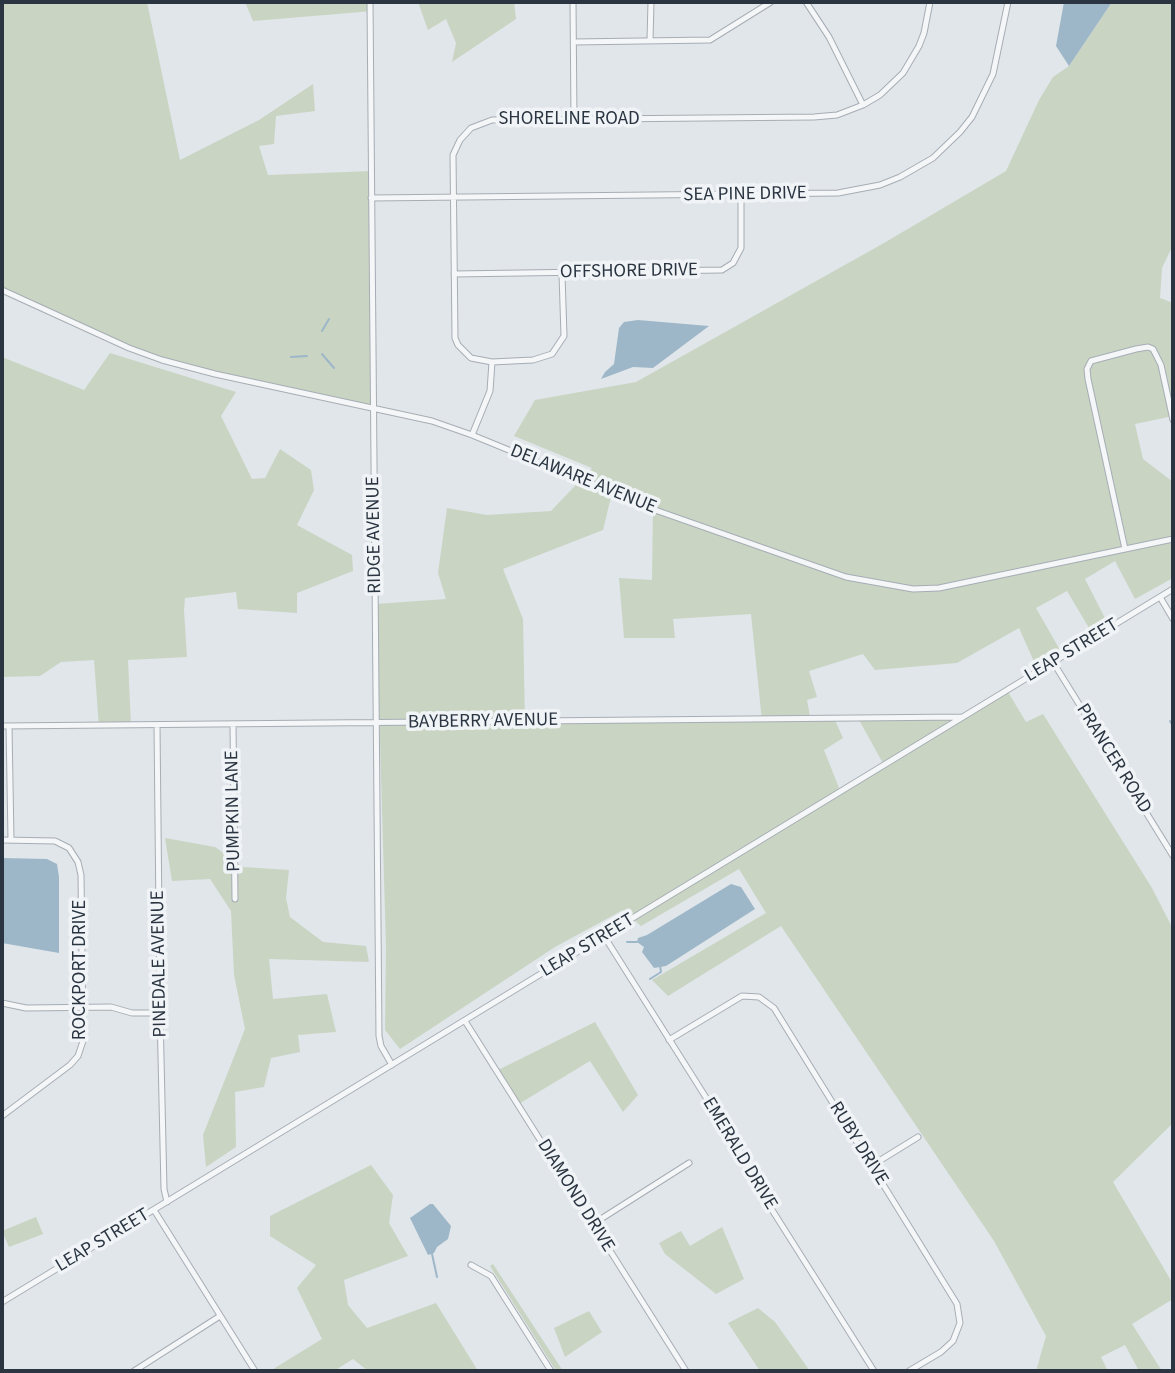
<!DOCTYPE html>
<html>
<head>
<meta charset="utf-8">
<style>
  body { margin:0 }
  #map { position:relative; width:1175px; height:1373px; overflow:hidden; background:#e1e6ea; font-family:"Source Sans 3",sans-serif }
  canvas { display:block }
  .frame { position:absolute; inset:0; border:4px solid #2a3541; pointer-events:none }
</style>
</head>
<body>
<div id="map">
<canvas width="1175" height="1373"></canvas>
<div class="frame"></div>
</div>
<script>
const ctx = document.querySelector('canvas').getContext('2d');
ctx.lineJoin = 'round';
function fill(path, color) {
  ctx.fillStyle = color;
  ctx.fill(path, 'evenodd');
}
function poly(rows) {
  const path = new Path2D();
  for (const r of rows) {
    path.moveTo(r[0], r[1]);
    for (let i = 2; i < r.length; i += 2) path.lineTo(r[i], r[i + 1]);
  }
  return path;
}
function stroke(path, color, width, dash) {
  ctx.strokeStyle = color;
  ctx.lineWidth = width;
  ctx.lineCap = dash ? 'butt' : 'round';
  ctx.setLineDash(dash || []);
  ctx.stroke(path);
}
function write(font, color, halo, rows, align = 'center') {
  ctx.font = font + ' "Source Sans 3",sans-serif';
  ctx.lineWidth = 7;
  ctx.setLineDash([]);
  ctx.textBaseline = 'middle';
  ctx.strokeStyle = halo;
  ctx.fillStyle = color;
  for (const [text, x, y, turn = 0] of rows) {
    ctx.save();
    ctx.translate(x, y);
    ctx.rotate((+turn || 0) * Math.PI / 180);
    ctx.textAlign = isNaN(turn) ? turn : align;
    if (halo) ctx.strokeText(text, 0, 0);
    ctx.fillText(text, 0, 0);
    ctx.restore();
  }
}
const green = poly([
  [2,2,147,2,180,160,259,120,313,84,315,111,276,116,274,144,259,146,268,175,372,171,373,408,162,360,2,290],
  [245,2,372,2,373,11,253,21],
  [418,2,514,2,516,19,452,62,456,43,446,19,428,30],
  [1112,2,1173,2,1173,245,1162,268,1160,298,1173,303,1173,416,1135,424,1143,459,1173,482,1173,578,1135,599,1115,561,1085,579,1110,628,1095,638,1067,591,1036,608,1064,657,1039,673,1019,628,957,663,875,670,863,654,809,671,817,697,807,700,811,722,834,718,843,738,824,750,841,793,885,767,858,718,968,716,1008,692,1026,722,1043,714,1152,888,1173,929,1173,1123,1113,1182,1173,1284,1173,1299,1132,1324,1162,1371,1139,1371,1125,1345,1101,1357,1108,1371,1036,1371,1046,1336,994,1241,781,926,668,996,652,980,766,913,739,869,641,926,623,910,555,947,400,1049,385,1030,386,946,376,604,446,599,438,573,447,508,487,515,551,511,592,468,514,436,535,400,636,382,884,243,1006,171,1039,100,1053,77,1069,66],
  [612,493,653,508,652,580,619,578,624,638,675,638,673,619,751,614,762,721,525,724,523,619,503,569,603,530],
  [110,353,236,392,221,416,252,479,265,478,280,449,311,470,314,490,297,525,352,555,353,571,297,593,297,613,238,609,236,592,185,598,184,610,187,657,128,660,131,726,99,727,94,660,61,662,40,676,2,677,2,357,84,390],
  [165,838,215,847,243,867,289,870,286,898,290,917,323,942,366,946,369,962,269,959,273,999,327,994,336,1032,298,1035,300,1052,271,1058,264,1087,235,1092,236,1147,206,1167,203,1135,245,1029,234,975,231,911,210,879,172,881],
  [595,1022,638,1095,623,1112,590,1061,517,1105,496,1071],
  [371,1165,393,1195,389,1223,408,1256,344,1280,348,1305,367,1328,436,1303,478,1371,368,1371,353,1359,334,1371,270,1371,322,1339,297,1288,316,1265,270,1236,270,1216],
  [36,1217,43,1234,9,1247,2,1231],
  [722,1227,744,1279,716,1294,665,1254,659,1243,681,1231,690,1246],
  [493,1264,563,1371,556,1371,490,1266],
  [758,1308,775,1322,810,1371,760,1371,728,1323],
  [589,1311,602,1332,565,1357,554,1328]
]);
const water = poly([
  [1064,2,1112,2,1069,66,1056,46],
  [638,320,709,326,653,368,633,367,601,379,605,372,614,364,619,328,624,322],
  [2,858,47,859,57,864,59,877,59,953,2,943],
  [731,884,741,887,755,909,666,966,654,968,642,952,644,947,637,942,638,938,647,935],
  [430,1204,433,1204,451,1226,448,1239,437,1247,434,1253,428,1255,410,1218]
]);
const stream = poly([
  [322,331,329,319],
  [322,354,334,368],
  [291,357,307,356],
  [1170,721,1173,726],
  [627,942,637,942],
  [650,979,661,972,660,965],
  [432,1254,437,1277]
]);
const minor = poly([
  [370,2,379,1036,381,1046,392,1065],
  [573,2,574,120],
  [806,2,829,37,863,105],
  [650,40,651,2],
  [574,42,710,40,771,2],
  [371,198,838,193,880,185,900,177,933,158,960,132,972,117,993,74,1008,2],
  [454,274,722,270,733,263,741,248,741,195],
  [562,274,564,336,552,354,533,360,492,362,471,358,458,345,455,338,453,155,460,140,471,128,492,120,814,117,837,115,863,105,880,95,903,73,919,46,924,33,930,2],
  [2,290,129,348,162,360,215,374,432,421,472,435,658,511,846,577,913,589,939,588,1173,539],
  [472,435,490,391,492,362],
  [1125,549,1088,379,1087,369,1091,361,1136,349,1148,347,1153,349,1161,365,1173,420],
  [1160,597,1173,619],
  [1053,662,1173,856],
  [233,724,235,899],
  [157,725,160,1013,164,1189,167,1202],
  [2,726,962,717],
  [9,726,11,840],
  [2,840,55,841,69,848,78,862,81,875,83,1041,78,1056,70,1065,2,1116],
  [604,936,753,1172,762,1194,874,1371],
  [2,1003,26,1008,111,1007,132,1013,160,1013],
  [465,1021,686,1371],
  [669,1040,742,996,759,997,774,1008,957,1304,960,1323,953,1341,941,1352,909,1371],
  [871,1166,918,1137],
  [154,1210,255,1371],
  [593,1224,689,1163],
  [471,1265,491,1276,551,1371],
  [2,1302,1173,589],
  [134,1371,220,1316]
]);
const streetNames = [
  ["SHORELINE ROAD",569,120],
  ["SEA PINE DRIVE",745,195,-1],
  ["OFFSHORE DRIVE",629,272,-1],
  ["DELAWARE AVENUE",583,480,22],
  ["RIDGE AVENUE",375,535,-91],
  ["LEAP STREET",1072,651,-31],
  ["BAYBERRY AVENUE",483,722,-1],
  ["PRANCER ROAD",1113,759,58],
  ["PUMPKIN LANE",234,811,-91],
  ["LEAP STREET",588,946,-31],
  ["PINEDALE AVENUE",160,964,-91],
  ["ROCKPORT DRIVE",81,970,-90],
  ["RUBY DRIVE",858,1144,58],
  ["EMERALD DRIVE",739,1154,59],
  ["DIAMOND DRIVE",575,1196,58],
  ["LEAP STREET",103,1241,-31]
];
fill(green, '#c9d4c3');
fill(water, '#9db7c9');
stroke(stream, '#9db7c9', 2);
stroke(minor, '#a6adb4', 7);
stroke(minor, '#f4f6f8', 5);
write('19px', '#2a3541', '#f1f4f7', streetNames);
</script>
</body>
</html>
